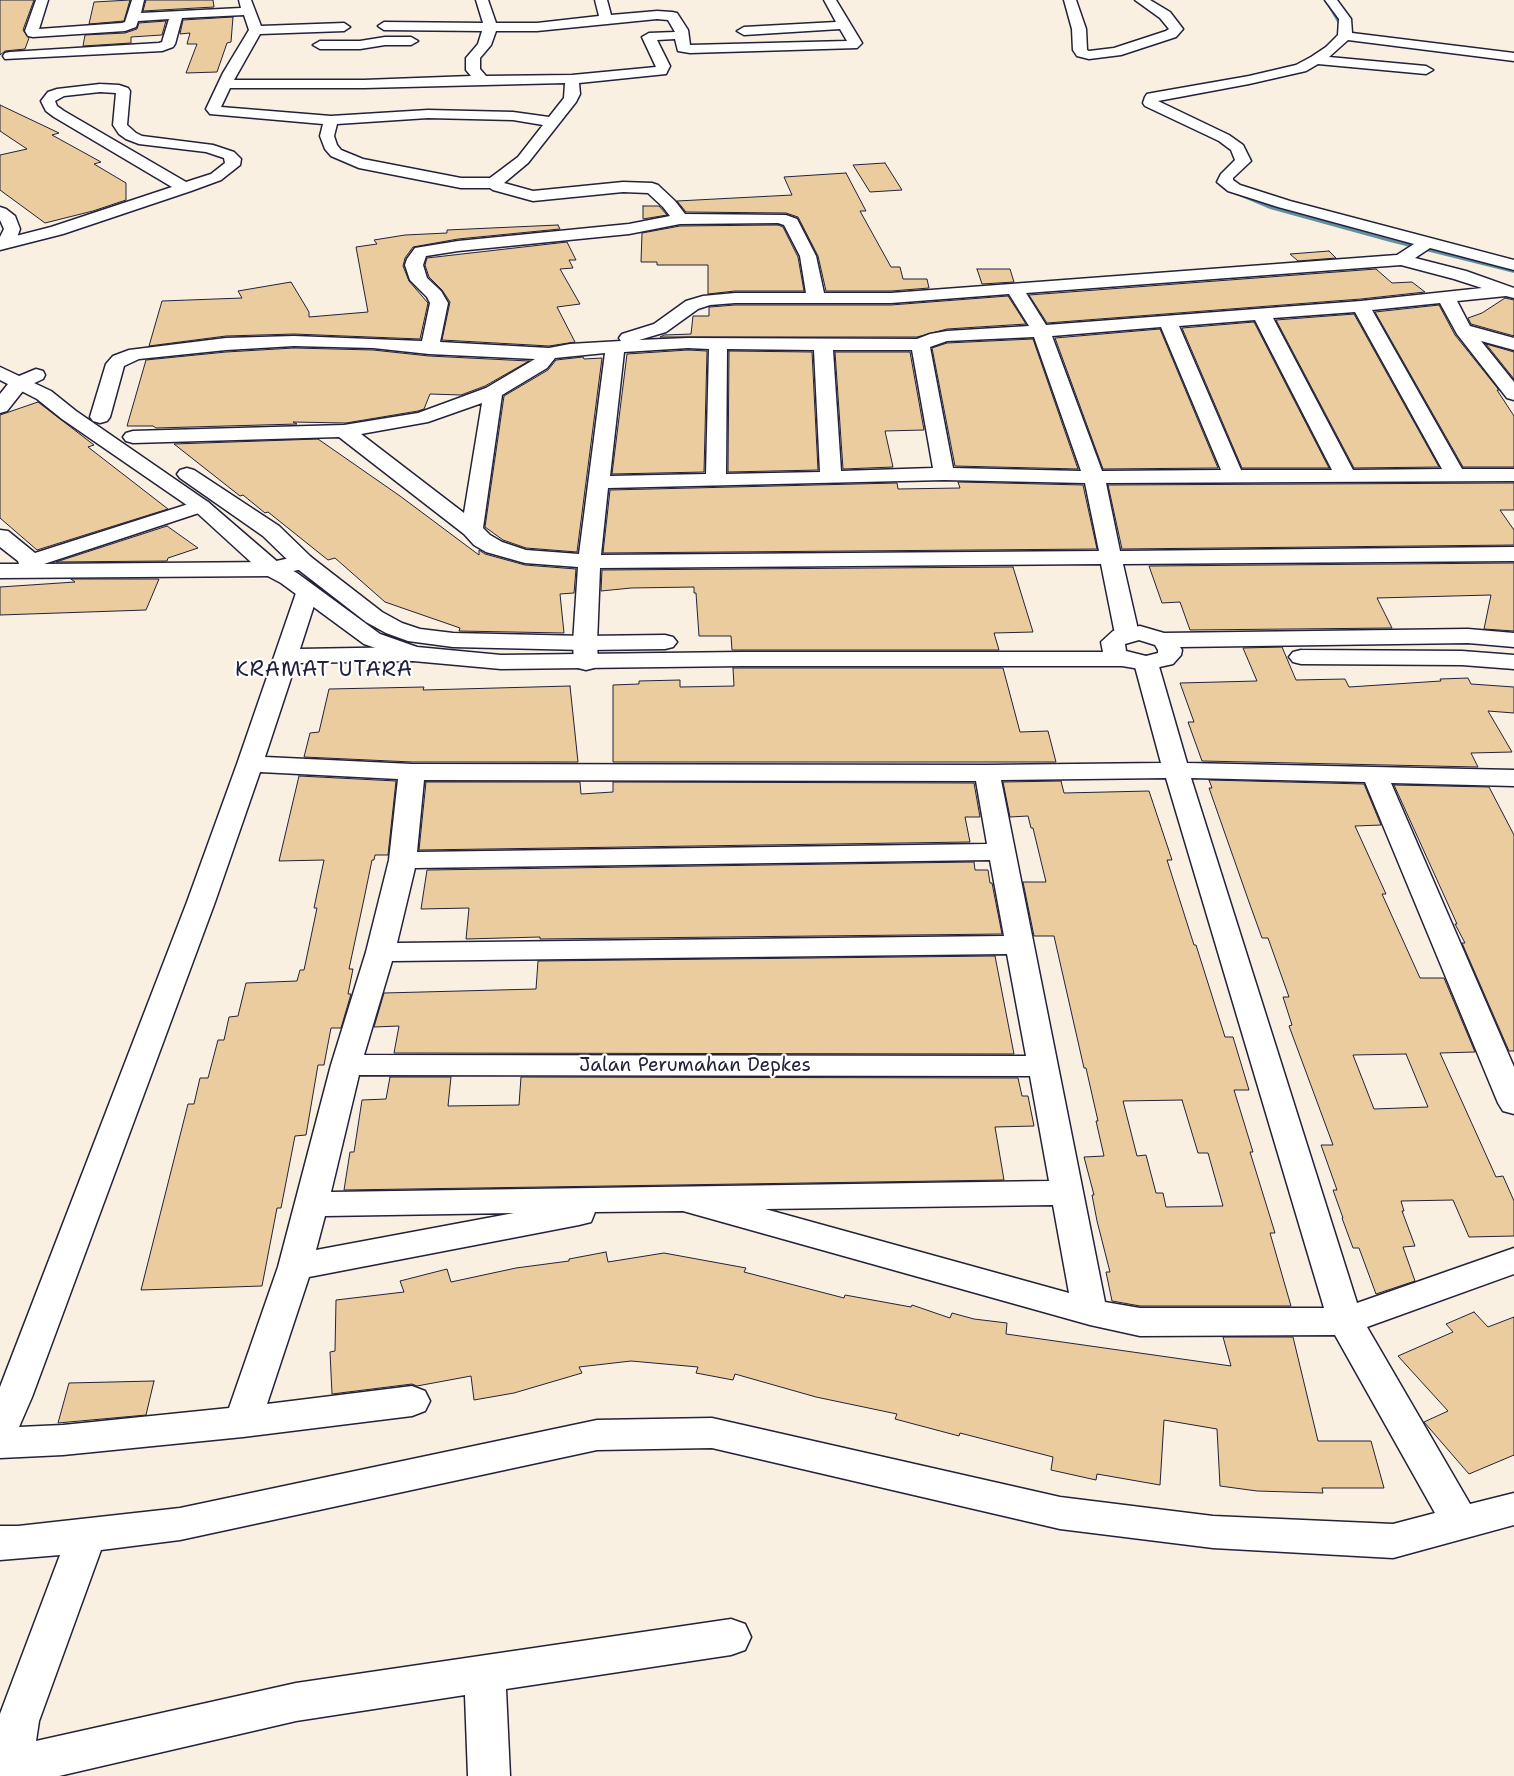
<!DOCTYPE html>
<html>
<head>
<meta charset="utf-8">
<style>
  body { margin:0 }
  canvas { display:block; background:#f9f0e2 }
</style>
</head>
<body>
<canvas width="1514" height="1776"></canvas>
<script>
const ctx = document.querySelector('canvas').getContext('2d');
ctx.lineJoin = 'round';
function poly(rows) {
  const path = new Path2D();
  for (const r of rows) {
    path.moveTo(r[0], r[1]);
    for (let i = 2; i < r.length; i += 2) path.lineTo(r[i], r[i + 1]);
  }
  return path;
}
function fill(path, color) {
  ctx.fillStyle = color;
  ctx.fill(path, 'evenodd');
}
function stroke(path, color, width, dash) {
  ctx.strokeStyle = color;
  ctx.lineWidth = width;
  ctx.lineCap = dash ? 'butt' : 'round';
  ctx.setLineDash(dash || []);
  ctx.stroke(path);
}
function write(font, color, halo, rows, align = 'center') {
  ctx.font = font + ' "Shantell Sans",sans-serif';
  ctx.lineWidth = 4.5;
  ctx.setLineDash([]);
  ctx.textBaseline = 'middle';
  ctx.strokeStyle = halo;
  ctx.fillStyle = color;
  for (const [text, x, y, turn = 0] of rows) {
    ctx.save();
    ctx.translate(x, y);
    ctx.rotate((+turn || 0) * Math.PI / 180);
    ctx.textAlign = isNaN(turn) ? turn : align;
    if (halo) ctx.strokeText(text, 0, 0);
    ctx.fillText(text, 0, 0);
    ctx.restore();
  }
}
const stream = poly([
  [1324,0,1328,0,1343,25,1342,35,1338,34,1339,25,1324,0],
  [1232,191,1236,191,1274,207,1394,240,1514,269,1514,273,1390,242,1270,209,1232,193,1232,191]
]);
const building = poly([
  [0,0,34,0,23,30,29,38,25,49,5,51,0,55,0,0],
  [130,0,124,21,89,24,94,2,130,0],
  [146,0,213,0,214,7,143,11,146,0],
  [233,17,231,42,227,43,217,72,186,73,197,44,187,44,190,33,180,34,183,20,233,17],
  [166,21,162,35,131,37,131,43,83,46,85,35,125,33,137,29,139,23,166,21],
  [0,105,59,133,52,135,101,162,94,164,126,183,126,200,93,211,45,223,0,190,0,155,27,149,0,131,0,105],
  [885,163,902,190,870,192,853,165,885,163],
  [846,173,866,211,860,211,891,267,900,267,903,279,927,279,929,288,891,291,826,291,818,256,798,217,786,213,686,212,677,201,792,195,784,177,846,173],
  [643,206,659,206,667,215,643,219,643,206],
  [558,225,560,229,458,239,413,247,405,258,403,266,409,281,428,303,420,339,294,334,226,336,149,346,162,301,242,298,238,291,291,282,309,312,309,317,368,312,356,247,377,244,374,240,405,235,447,233,447,230,558,225],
  [778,225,783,227,798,257,804,291,735,291,708,294,708,265,657,265,657,262,641,262,642,233,680,226,778,225],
  [567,242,576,260,569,260,573,268,560,269,580,304,557,307,575,342,549,346,442,340,450,302,442,290,429,277,425,265,427,258,567,242],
  [1329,251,1336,258,1298,261,1290,254,1329,251],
  [977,269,1010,269,1014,282,982,284,977,269],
  [1376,269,1392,283,1412,282,1425,292,1361,299,1047,323,1029,295,1376,269],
  [1008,296,1026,324,947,329,917,337,660,337,664,335,691,334,693,316,709,316,709,307,710,307,735,305,891,305,1008,296],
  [1505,298,1514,300,1514,336,1471,324,1468,318,1482,313,1505,298],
  [1439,305,1455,335,1499,390,1497,390,1514,416,1514,467,1463,467,1375,312,1439,305],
  [1354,314,1439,467,1354,468,1276,320,1354,314],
  [1254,322,1329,468,1242,468,1182,328,1254,322],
  [1160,329,1218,468,1103,469,1055,338,1160,329],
  [1033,339,1078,469,955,466,932,348,947,343,1033,339],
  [1486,344,1514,352,1514,379,1486,344],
  [294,348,373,350,429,356,529,361,485,386,461,395,430,394,424,409,418,411,346,423,293,422,297,424,156,428,153,426,127,426,146,360,226,352,294,348],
  [688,350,707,351,704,472,612,474,627,354,688,350],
  [729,351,812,352,818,470,728,472,729,351],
  [835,352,910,352,924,430,885,431,893,467,843,469,835,352],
  [583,357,584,359,602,358,577,552,526,548,503,540,485,527,504,396,548,370,556,360,583,357],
  [38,402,94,445,88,447,168,509,37,550,0,518,0,415,38,402],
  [318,439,400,496,479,555,479,550,485,554,525,565,576,569,574,593,560,594,564,633,459,631,460,628,385,602,335,558,328,560,268,512,265,513,243,495,240,496,174,444,318,439],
  [958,482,1083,485,1097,549,603,553,610,490,897,483,898,489,960,488,958,482],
  [1514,483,1514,510,1500,510,1514,530,1514,545,1122,549,1108,485,1514,483],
  [167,526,198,548,168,558,167,561,56,562,167,526],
  [1514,563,1514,631,1484,629,1491,595,1377,598,1392,628,1190,630,1180,602,1162,603,1149,566,1514,563],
  [1013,567,1033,632,994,633,999,650,732,650,731,636,699,636,696,593,694,593,694,587,631,588,601,591,602,570,1013,567],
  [71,579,159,579,146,610,0,615,0,587,75,582,71,579],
  [1282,647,1296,680,1345,679,1349,687,1441,681,1440,679,1468,678,1471,684,1514,687,1514,713,1488,711,1512,752,1471,753,1478,767,1202,761,1188,722,1194,722,1180,683,1257,681,1243,648,1282,647],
  [733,668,1003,668,1020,732,1048,731,1056,762,613,762,613,685,639,684,639,681,680,680,680,687,734,686,733,668],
  [570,686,578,762,412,762,304,757,310,733,319,732,329,689,424,687,423,690,570,686],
  [299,776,396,781,388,855,375,855,374,860,372,860,364,899,349,969,353,969,348,994,351,994,341,1028,331,1028,324,1065,318,1065,306,1135,295,1136,281,1208,277,1208,262,1286,141,1290,188,1104,194,1104,200,1078,208,1078,218,1040,224,1040,229,1017,238,1016,246,983,297,981,300,970,304,970,317,908,314,908,324,860,279,861,299,776],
  [1209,780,1364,784,1381,825,1355,826,1386,894,1382,894,1420,978,1444,978,1475,1052,1440,1053,1496,1177,1503,1176,1514,1201,1514,1236,1469,1237,1453,1200,1401,1201,1404,1211,1402,1211,1415,1246,1403,1247,1415,1281,1376,1294,1359,1248,1353,1248,1342,1218,1343,1218,1333,1190,1337,1190,1321,1145,1333,1145,1289,1026,1292,1025,1283,997,1289,997,1268,938,1262,938,1249,902,1209,788,1212,788,1209,780],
  [1406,1054,1428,1107,1374,1109,1353,1055,1406,1054],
  [1061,781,1064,793,1149,791,1172,860,1167,860,1194,945,1196,945,1225,1037,1233,1037,1249,1090,1234,1090,1253,1152,1250,1152,1275,1233,1270,1233,1291,1306,1140,1306,1112,1301,1106,1272,1110,1272,1097,1221,1092,1195,1094,1195,1084,1157,1104,1156,1096,1121,1098,1121,1086,1068,1084,1068,1054,936,1034,936,1023,882,1046,882,1033,828,1031,828,1028,816,1010,817,1003,782,1061,781],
  [1182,1100,1198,1153,1208,1153,1223,1206,1166,1207,1163,1193,1156,1193,1146,1155,1137,1156,1123,1101,1182,1100],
  [426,782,580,782,581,794,613,792,613,782,974,783,980,817,965,817,970,842,419,850,426,782],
  [1394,785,1489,787,1514,835,1514,1051,1509,1051,1462,943,1465,943,1455,924,1457,924,1394,785],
  [974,862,975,870,988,870,990,883,992,883,1002,934,540,939,540,937,466,939,469,908,421,909,427,870,974,862],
  [995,956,1014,1054,394,1053,399,1026,374,1027,384,993,536,989,538,961,995,956],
  [390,1077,451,1077,448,1106,519,1105,521,1077,1018,1078,1022,1096,1028,1096,1034,1126,995,1127,1004,1180,344,1190,350,1152,354,1152,362,1100,386,1099,390,1077],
  [606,1252,608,1262,664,1253,746,1268,744,1272,844,1298,845,1295,911,1307,912,1305,950,1318,952,1313,974,1319,1007,1323,1006,1334,1231,1366,1223,1337,1293,1337,1318,1441,1371,1441,1384,1488,1322,1488,1323,1493,1257,1491,1220,1486,1217,1429,1164,1420,1160,1485,1097,1474,1096,1480,1051,1470,1053,1457,960,1433,959,1436,895,1419,897,1414,816,1397,735,1374,733,1380,696,1373,698,1367,631,1361,579,1367,582,1373,514,1393,474,1400,471,1376,417,1386,412,1384,332,1394,330,1352,335,1351,336,1300,404,1292,400,1281,447,1269,451,1282,516,1268,569,1261,569,1259,606,1252],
  [1474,1312,1488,1327,1514,1317,1514,1455,1469,1474,1424,1422,1448,1411,1398,1356,1453,1332,1446,1324,1474,1312],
  [154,1381,146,1415,58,1423,69,1383,154,1381]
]);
const minor = poly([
  [36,0,48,0,39,29,122,23,125,22,132,0,144,0,141,13,241,8,239,0,251,0,261,26,344,23,350,27,344,31,260,34,234,80,364,80,471,76,466,70,466,58,478,44,482,31,384,30,378,26,384,22,483,23,476,0,488,0,496,23,537,23,599,16,595,0,607,0,611,15,657,11,672,12,677,13,688,30,690,45,847,41,840,29,744,35,737,31,744,27,836,22,824,0,836,0,862,43,857,48,690,53,678,51,675,39,657,40,670,66,666,74,579,83,580,94,576,102,528,163,504,183,533,191,623,182,652,183,658,185,675,201,685,214,786,215,797,219,816,256,824,293,891,293,1397,255,1414,244,1278,207,1228,191,1217,182,1221,174,1235,160,1231,150,1219,141,1145,106,1143,103,1145,97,1147,94,1152,93,1249,76,1296,65,1311,57,1326,47,1338,35,1339,19,1325,0,1337,0,1351,19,1352,33,1514,53,1514,61,1348,40,1329,57,1426,66,1433,70,1426,74,1318,64,1306,71,1249,84,1158,101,1229,135,1243,145,1251,161,1233,178,1233,180,1240,185,1290,201,1514,260,1514,270,1430,248,1415,258,1466,271,1514,288,1514,298,1506,296,1457,301,1470,326,1514,338,1514,350,1481,341,1514,382,1514,400,1507,398,1457,334,1440,303,1372,310,1462,469,1514,469,1514,481,1106,483,1120,551,1514,547,1514,561,1123,564,1139,634,1135,639,1127,641,1119,639,1115,634,1101,564,600,568,597,643,598,663,594,668,586,670,578,668,574,663,573,643,578,567,525,563,486,552,474,545,464,534,339,437,133,443,126,441,123,437,126,433,133,431,344,425,418,413,486,388,535,359,429,354,373,348,294,346,226,350,139,359,124,366,110,417,107,421,100,423,93,421,90,417,106,364,113,356,129,350,226,338,294,336,422,341,430,303,427,297,410,280,405,265,407,259,415,248,458,241,629,224,670,216,663,207,648,193,623,192,533,201,493,190,490,188,461,188,359,168,331,156,325,149,320,136,323,124,210,114,206,109,223,73,249,30,244,15,182,18,175,44,173,47,162,51,5,59,3,56,5,53,10,52,159,43,162,42,169,19,138,21,136,27,125,31,33,37,28,36,25,31,36,0],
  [657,19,668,20,675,32,649,33,642,37,656,67,572,75,486,76,480,69,480,58,491,45,496,31,537,31,657,19],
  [565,83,564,98,549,117,513,112,428,110,331,116,221,107,230,88,364,88,565,83],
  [428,118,513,120,543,125,518,157,490,178,461,178,363,159,341,150,337,145,334,136,337,124,428,118],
  [778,223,784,225,800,256,806,293,735,293,703,296,686,301,654,324,622,334,619,338,621,341,570,344,549,348,440,342,448,303,441,291,427,278,423,265,426,256,458,251,629,234,680,224,778,223],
  [1401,265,1454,279,1482,288,1361,301,1046,325,1026,293,1401,265],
  [1009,294,1029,326,947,331,930,334,917,339,688,338,639,340,666,332,698,309,710,305,735,303,891,303,1009,294],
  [1355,312,1442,469,1353,470,1273,318,1355,312],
  [1255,320,1332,470,1241,470,1179,326,1255,320],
  [1161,327,1221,470,1102,471,1052,336,1161,327],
  [1034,337,1081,471,953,468,930,347,947,341,1034,337],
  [688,348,709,349,706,474,610,476,624,352,688,348],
  [727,349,814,350,820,472,726,474,727,349],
  [833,350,912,350,933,468,841,471,833,350],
  [605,353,579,554,526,550,502,542,490,535,483,528,502,395,547,368,555,358,605,353],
  [482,403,464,513,361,434,428,422,482,403],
  [944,480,1085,483,1099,551,601,555,608,488,944,480],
  [1064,0,1076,0,1086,29,1087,50,1089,51,1114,48,1166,31,1169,29,1160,18,1135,0,1150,0,1170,12,1183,29,1176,37,1121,55,1089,59,1077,56,1073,50,1072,29,1064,0],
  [385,37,411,37,418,41,411,45,385,45,360,49,320,49,313,45,320,41,360,41,385,37],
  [100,84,119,85,128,88,130,91,127,125,136,133,142,136,213,145,234,152,241,159,240,165,221,180,191,191,63,234,0,250,0,240,51,227,172,187,54,117,46,111,41,101,48,92,57,89,100,84],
  [100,92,116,93,113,125,119,134,126,139,139,144,206,152,224,158,225,163,211,174,186,182,64,111,57,106,55,101,64,96,100,92],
  [36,369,43,371,45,375,43,379,26,387,7,411,0,413,0,394,12,379,36,369],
  [201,500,208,502,212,506,208,510,44,564,272,562,303,555,311,557,314,562,311,567,272,576,0,578,0,564,19,564,18,561,0,547,0,530,8,531,35,553,201,500],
  [307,586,315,588,318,593,300,649,413,647,421,649,425,654,421,659,413,661,296,663,265,757,412,764,987,765,1161,763,1134,663,1138,658,1146,656,1154,658,1158,663,1187,763,1514,770,1514,786,1391,783,1514,1067,1514,1114,1503,1111,1498,1103,1365,782,1191,778,1357,1303,1514,1248,1514,1274,1367,1327,1470,1504,1514,1493,1514,1525,1393,1558,1213,1548,1060,1529,712,1448,597,1450,180,1540,101,1550,39,1721,36,1741,296,1683,731,1619,745,1624,751,1637,745,1650,731,1655,506,1689,510,1776,468,1776,465,1695,296,1721,59,1776,0,1776,0,1714,60,1555,0,1560,0,1526,18,1526,180,1508,597,1420,712,1418,1060,1497,1213,1516,1393,1524,1435,1513,1335,1335,1140,1336,1090,1325,683,1211,595,1212,591,1222,579,1225,309,1277,267,1404,412,1386,425,1391,430,1401,425,1411,412,1416,243,1437,63,1455,0,1458,0,1387,187,902,237,764,296,593,299,588,307,586],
  [260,772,398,779,389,860,366,952,331,1065,278,1267,229,1408,63,1425,19,1427,32,1397,215,902,260,772],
  [1166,778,1324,1308,1140,1308,1105,1302,1001,780,1166,778],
  [424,780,976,781,987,844,417,852,424,780],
  [990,860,1004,936,397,943,415,868,990,860],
  [1007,954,1026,1056,364,1055,392,961,1007,954],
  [359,1075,1030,1076,1049,1181,331,1192,359,1075],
  [1053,1205,1069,1293,765,1209,1053,1205],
  [514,1213,316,1250,325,1216,514,1213]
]);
const tertiary = poly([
  [0,207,6,209,15,216,20,229,15,243,0,249,0,237,4,229,0,220,0,207],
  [0,367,51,391,76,411,208,502,280,564,297,573,380,634,417,647,501,655,742,652,1103,652,1101,642,1113,631,1140,626,1164,633,1468,629,1514,633,1514,647,1468,643,1180,647,1182,650,1181,655,1173,664,1146,670,1122,666,742,666,501,669,413,661,364,644,281,583,264,574,194,510,62,419,37,399,0,380,0,367],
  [1139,640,1155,645,1158,650,1158,653,1146,656,1126,651,1125,644,1139,640],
  [187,468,194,470,279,526,311,557,382,612,402,623,420,629,453,633,585,636,665,635,673,637,677,642,673,647,665,649,585,650,453,647,408,641,386,633,366,622,295,567,263,536,180,478,177,474,180,470,187,468],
  [1301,650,1462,651,1514,655,1514,669,1462,665,1301,664,1293,662,1289,657,1293,652,1301,650]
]);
const streetNames = [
  ["Jalan Perumahan Depkes",695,1066]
];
const quarterNames = [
  ["KRAMAT UTARA",324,671]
];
fill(stream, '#6090a2');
fill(building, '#ebcc9e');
stroke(building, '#22223b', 1);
stroke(minor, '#22223b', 3);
stroke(tertiary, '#22223b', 3);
fill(minor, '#fff');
fill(tertiary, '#fff');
write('19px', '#22223b', '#fff', streetNames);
ctx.letterSpacing = '1px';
write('21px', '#22223b', '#fff', quarterNames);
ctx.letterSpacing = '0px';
</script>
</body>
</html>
